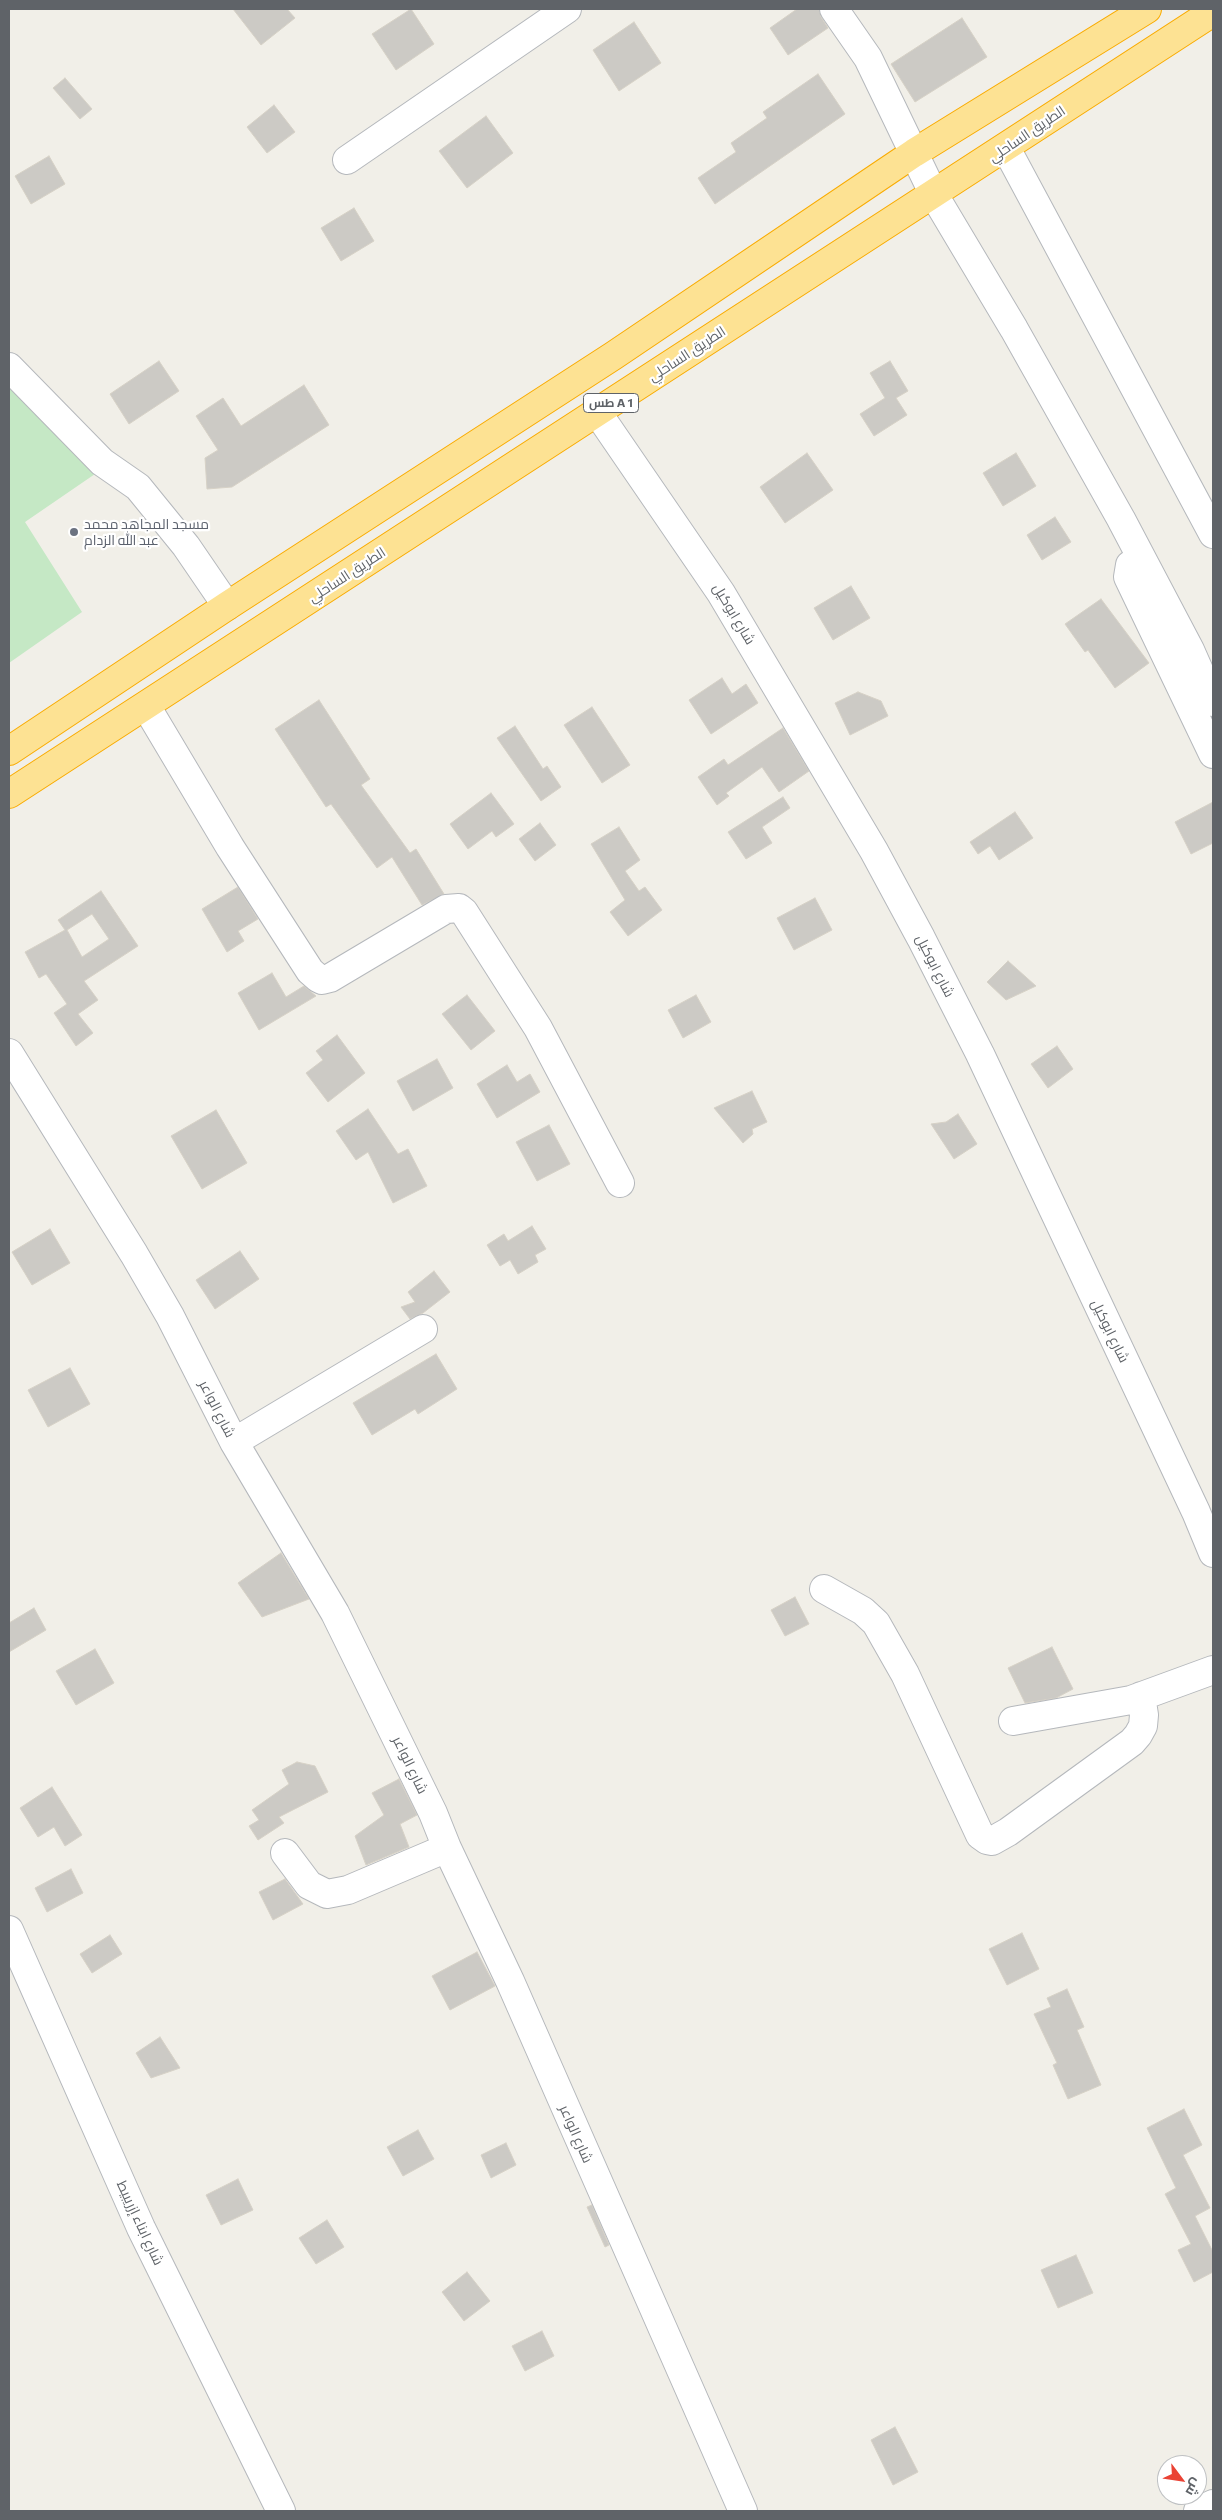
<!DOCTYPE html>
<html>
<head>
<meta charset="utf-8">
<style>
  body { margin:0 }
  #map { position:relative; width:1222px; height:2520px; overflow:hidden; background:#f1efe8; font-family:Commissioner,Cairo,sans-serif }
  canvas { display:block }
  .frame { position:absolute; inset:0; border:10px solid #5f6368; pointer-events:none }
  .north { position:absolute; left:1157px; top:2455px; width:50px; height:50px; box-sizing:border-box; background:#fff; border:1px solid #bfc1c3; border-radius:50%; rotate:121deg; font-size:14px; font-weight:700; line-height:20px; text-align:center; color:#5f6368 }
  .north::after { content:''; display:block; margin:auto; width:18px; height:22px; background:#ea4335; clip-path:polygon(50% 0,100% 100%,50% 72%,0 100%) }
</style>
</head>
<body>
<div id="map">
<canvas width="1222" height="2520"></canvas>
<div class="frame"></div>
<div class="north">ش</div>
</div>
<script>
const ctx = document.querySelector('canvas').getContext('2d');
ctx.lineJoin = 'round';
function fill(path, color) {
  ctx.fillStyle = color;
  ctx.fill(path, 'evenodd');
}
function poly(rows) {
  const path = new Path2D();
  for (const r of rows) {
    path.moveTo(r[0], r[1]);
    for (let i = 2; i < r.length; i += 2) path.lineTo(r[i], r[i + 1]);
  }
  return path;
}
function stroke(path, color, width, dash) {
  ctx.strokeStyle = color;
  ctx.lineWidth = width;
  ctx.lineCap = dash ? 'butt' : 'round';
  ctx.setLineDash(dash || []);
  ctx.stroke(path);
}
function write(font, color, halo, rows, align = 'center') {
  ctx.font = font + ' Commissioner,Cairo,sans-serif';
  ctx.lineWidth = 4.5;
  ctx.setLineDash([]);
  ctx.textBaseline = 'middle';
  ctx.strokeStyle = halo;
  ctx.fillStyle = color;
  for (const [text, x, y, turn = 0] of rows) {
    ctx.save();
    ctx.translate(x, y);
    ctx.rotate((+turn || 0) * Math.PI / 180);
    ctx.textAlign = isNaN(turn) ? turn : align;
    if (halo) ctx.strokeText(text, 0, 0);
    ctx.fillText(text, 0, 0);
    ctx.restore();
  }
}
const green = poly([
  [9,382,95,474,25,522,82,612,9,663]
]);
const building = poly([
  [233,9,287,9,295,18,261,45,233,9],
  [411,9,434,44,396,70,372,34,411,9],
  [797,9,819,9,821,17,828,28,788,55,770,28,797,9],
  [962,18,987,57,915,102,891,64,962,18],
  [634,22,661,63,619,91,593,50,634,22],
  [818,74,845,114,715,204,698,178,736,152,731,143,767,118,763,112,818,74],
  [65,78,92,109,80,119,53,88,65,78],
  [274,105,295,132,267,153,247,127,274,105],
  [486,116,513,153,467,188,439,151,486,116],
  [49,156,65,184,31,204,15,176,49,156],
  [354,208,374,241,341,261,321,228,354,208],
  [159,361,179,391,129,424,110,394,159,361],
  [890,361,908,391,896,398,907,415,874,436,860,414,885,398,870,373,890,361],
  [304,385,329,425,232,487,207,489,205,458,218,450,196,416,223,398,241,426,304,385],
  [807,453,833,490,785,523,760,487,807,453],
  [1016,453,1036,486,1003,506,983,473,1016,453],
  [1055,517,1071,542,1042,560,1027,535,1055,517],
  [851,586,870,618,833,640,814,608,851,586],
  [1101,599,1149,663,1115,688,1088,650,1085,652,1065,624,1101,599],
  [722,678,732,694,746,684,758,703,711,734,689,700,722,678],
  [858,692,881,701,888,716,850,735,835,703,858,692],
  [319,700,370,779,361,785,410,853,416,849,444,894,422,905,392,857,377,868,331,804,326,807,275,729,319,700],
  [592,707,630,765,602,783,564,725,592,707],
  [515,726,543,769,547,766,561,787,541,801,497,738,515,726],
  [783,728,809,771,779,792,762,767,726,793,729,796,717,805,698,777,724,759,728,765,783,728],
  [491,793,514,824,496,837,492,831,468,849,450,824,491,793],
  [783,797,790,808,762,827,772,843,746,859,728,832,783,797],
  [1213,802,1213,843,1191,854,1175,822,1213,802],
  [1015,812,1033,838,999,860,990,846,978,854,970,842,1015,812],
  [540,823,556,845,535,861,519,839,540,823],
  [619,827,640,860,625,871,639,891,645,887,662,910,628,936,610,912,625,900,591,844,619,827],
  [238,887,258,919,238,931,244,941,227,952,202,909,238,887],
  [101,891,138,946,84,981,98,1000,78,1014,93,1033,76,1046,54,1013,67,1004,46,974,39,978,25,952,65,930,58,920,101,891],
  [92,914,109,939,82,957,67,930,92,914],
  [815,898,832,930,794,950,777,918,815,898],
  [1008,961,1036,986,1006,1000,987,982,1008,961],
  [272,973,286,997,304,986,316,996,259,1030,238,993,272,973],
  [467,995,495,1031,471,1050,442,1014,467,995],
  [696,995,711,1022,683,1038,668,1010,696,995],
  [337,1035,365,1073,328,1102,306,1073,323,1060,316,1051,337,1035],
  [1057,1046,1073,1069,1048,1088,1031,1064,1057,1046],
  [437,1059,453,1088,413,1111,397,1081,437,1059],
  [507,1065,517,1082,530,1074,540,1092,497,1118,477,1084,507,1065],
  [752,1091,767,1122,752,1129,753,1134,743,1143,714,1108,752,1091],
  [368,1109,398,1154,408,1149,427,1186,393,1203,368,1152,356,1160,336,1131,368,1109],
  [216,1110,247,1163,202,1189,171,1136,216,1110],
  [958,1114,977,1144,954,1159,931,1124,946,1122,958,1114],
  [549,1125,570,1164,537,1181,516,1142,549,1125],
  [532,1226,546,1249,535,1255,538,1262,518,1274,510,1260,500,1266,487,1245,504,1234,508,1241,532,1226],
  [50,1229,70,1263,32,1285,12,1252,50,1229],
  [240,1251,259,1279,215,1309,196,1280,240,1251],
  [434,1271,450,1292,423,1313,410,1319,401,1307,415,1302,408,1292,434,1271],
  [436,1354,457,1389,418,1414,415,1409,372,1435,353,1403,436,1354],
  [70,1368,90,1404,48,1427,28,1390,70,1368],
  [281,1553,309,1599,262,1617,238,1583,281,1553],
  [795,1597,809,1624,785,1636,771,1610,795,1597],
  [34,1608,46,1630,9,1652,9,1623,34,1608],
  [1052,1647,1073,1689,1056,1698,1025,1703,1008,1668,1052,1647],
  [95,1649,114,1683,76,1705,56,1671,95,1649],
  [297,1762,315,1766,328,1792,279,1817,284,1823,258,1840,249,1826,259,1820,252,1810,289,1784,282,1770,297,1762],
  [399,1779,417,1815,400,1824,409,1847,366,1865,355,1836,384,1815,372,1793,399,1779],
  [52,1787,82,1835,65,1846,54,1827,38,1837,20,1808,52,1787],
  [71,1869,83,1893,47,1912,35,1888,71,1869],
  [285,1879,303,1904,273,1920,259,1892,285,1879],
  [1022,1933,1039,1969,1007,1985,989,1949,1022,1933],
  [110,1935,122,1954,92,1973,80,1954,110,1935],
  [477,1952,495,1986,450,2010,432,1976,477,1952],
  [1067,1989,1084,2027,1077,2030,1101,2085,1068,2099,1053,2065,1057,2063,1034,2014,1051,2007,1047,1998,1067,1989],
  [160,2037,180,2068,151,2078,136,2053,160,2037],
  [1184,2109,1202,2145,1183,2155,1210,2208,1195,2216,1213,2252,1213,2272,1194,2282,1178,2250,1191,2244,1165,2194,1176,2188,1147,2128,1184,2109],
  [418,2130,434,2159,403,2176,387,2147,418,2130],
  [506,2143,516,2165,491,2178,481,2155,506,2143],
  [238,2179,253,2210,221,2225,206,2195,238,2179],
  [592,2205,609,2245,605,2247,587,2207,592,2205],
  [327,2220,344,2247,316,2264,299,2238,327,2220],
  [1076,2255,1093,2293,1058,2308,1041,2270,1076,2255],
  [467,2272,490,2301,464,2321,442,2292,467,2272],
  [542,2331,554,2356,525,2371,512,2346,542,2331],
  [895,2427,918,2472,893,2485,871,2440,895,2427]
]);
const minor = poly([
  [834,9,868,58,934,195,1014,329,1121,519,1190,650,1213,702],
  [1006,148,1213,534],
  [347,160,567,9],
  [9,367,102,462,138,487,186,546,227,606],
  [597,412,721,593,874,851,921,938,980,1054,1196,1512,1213,1553],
  [1141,557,1130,565,1128,577,1213,754],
  [146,706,230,847,310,971,318,978,322,980,330,978,446,909,459,908,464,912,538,1028,620,1183],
  [9,1053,134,1254,170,1316,234,1442,335,1613,433,1813,447,1848,510,1981,743,2511],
  [234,1442,423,1329],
  [824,1589,863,1611,876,1623,905,1674,980,1835,987,1840,992,1841,1008,1832,1132,1742,1138,1735,1143,1726,1144,1715,1141,1696],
  [1013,1721,1131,1700,1213,1670],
  [285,1853,309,1885,327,1894,348,1890,447,1848],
  [9,1930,141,2228,281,2511],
  [1198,2511,1213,2504]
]);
const highway = poly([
  [9,751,227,606,613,356,914,153,1147,9],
  [9,794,1213,12]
]);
const markers = [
  [74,532,5,"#6b7280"]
];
const shields = [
  [611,403,55]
];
const shieldNames = [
  ["طس A 1",611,403]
];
const streetNames = [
  ["الطريق الساحلي",1027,134,-34],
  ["الطريق الساحلي",687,354,-33],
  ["الطريق الساحلي",347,575,-33],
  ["شارع ابوكيل",734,614,59],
  ["شارع ابوكيل",935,966,63],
  ["شارع ابوكيل",1110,1331,64],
  ["شارع الواعر",217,1409,63],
  ["شارع الواعر",410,1765,64],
  ["شارع الواعر",576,2134,66],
  ["شارع ابناء إزريبيط",140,2223,65]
];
const worshipNames = [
  ["مسجد المجاهد محمد",84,524],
  ["عبد الله الزدام",84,540]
];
fill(green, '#c5e8c5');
fill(building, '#cccac5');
stroke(building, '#d6d1c6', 1);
stroke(minor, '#b5b8bc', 30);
stroke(highway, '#f9ab00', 30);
stroke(minor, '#fff', 28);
stroke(highway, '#fde293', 28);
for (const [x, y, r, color] of markers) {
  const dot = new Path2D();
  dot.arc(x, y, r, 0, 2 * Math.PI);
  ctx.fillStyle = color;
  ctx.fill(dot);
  stroke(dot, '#fff', 2);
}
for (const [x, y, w] of shields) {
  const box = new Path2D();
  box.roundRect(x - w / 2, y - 9.5, w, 19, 4);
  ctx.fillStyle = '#fff';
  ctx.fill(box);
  stroke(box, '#5f6368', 1);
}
write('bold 12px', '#5f6368', null, shieldNames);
write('14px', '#5f6368', '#fff', streetNames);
write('14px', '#5b616d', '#fff', worshipNames, 'left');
</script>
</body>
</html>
